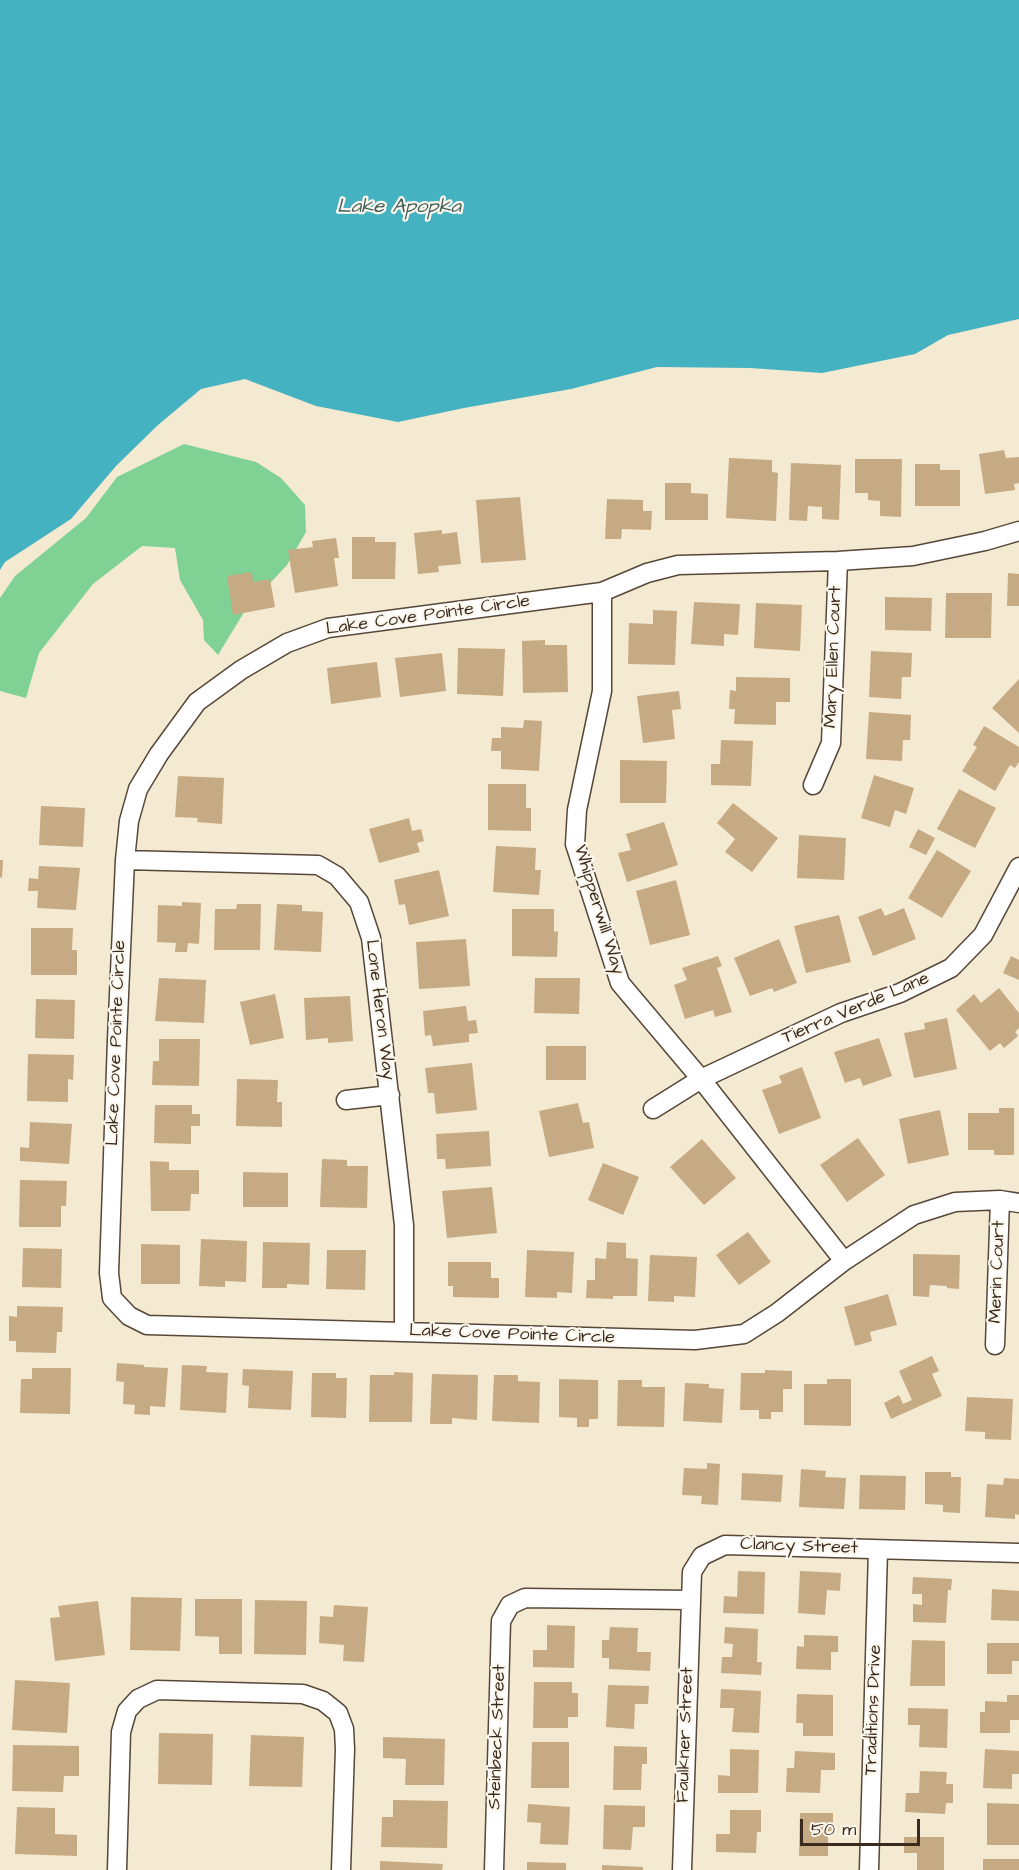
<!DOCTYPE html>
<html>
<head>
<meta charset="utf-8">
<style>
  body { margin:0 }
  #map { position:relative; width:1019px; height:1870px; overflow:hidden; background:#f4e9d1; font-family:"Architects Daughter",sans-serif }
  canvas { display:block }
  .scale { position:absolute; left:800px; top:1819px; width:120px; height:27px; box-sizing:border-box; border:3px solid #3b2a1e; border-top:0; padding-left:8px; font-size:18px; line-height:21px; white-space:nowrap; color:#3b2a1e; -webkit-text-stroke:4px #fbf7ec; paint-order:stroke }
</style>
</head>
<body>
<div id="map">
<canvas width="1019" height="1870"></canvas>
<div class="scale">50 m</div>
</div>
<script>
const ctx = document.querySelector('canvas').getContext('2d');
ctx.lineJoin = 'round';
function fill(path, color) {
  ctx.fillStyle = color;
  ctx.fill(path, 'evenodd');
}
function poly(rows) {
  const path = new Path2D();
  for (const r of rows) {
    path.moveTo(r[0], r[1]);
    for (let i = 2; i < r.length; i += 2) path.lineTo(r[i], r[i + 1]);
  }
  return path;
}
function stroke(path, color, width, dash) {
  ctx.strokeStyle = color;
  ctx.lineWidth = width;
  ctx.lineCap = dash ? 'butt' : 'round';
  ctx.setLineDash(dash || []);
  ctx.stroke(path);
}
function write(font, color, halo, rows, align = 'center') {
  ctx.font = font + ' "Architects Daughter",sans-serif';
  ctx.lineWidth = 4.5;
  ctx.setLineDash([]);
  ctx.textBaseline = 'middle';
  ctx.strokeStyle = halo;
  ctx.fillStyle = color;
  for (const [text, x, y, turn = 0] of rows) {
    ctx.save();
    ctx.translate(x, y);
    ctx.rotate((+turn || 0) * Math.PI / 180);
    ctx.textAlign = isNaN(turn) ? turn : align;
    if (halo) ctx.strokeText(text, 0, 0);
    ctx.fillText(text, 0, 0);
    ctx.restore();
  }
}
const green = poly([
  [184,444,256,462,281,478,305,505,306,532,287,565,246,609,218,655,204,640,203,620,180,580,175,548,142,546,93,584,39,653,26,698,0,691,0,598,15,576,86,518,117,477]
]);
const water = poly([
  [0,0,1019,0,1019,319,948,335,915,354,822,373,750,368,657,367,571,389,464,408,398,422,316,406,245,379,201,389,158,425,116,466,71,519,5,562,0,570]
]);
const building = poly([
  [1004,450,1006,458,1019,457,1019,483,1014,484,1015,490,985,494,979,454],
  [729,458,772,460,772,472,778,473,776,521,726,518],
  [855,459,902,459,901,517,880,516,880,501,868,500,868,493,855,493],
  [791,463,841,465,839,520,822,519,822,507,808,506,807,521,789,520],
  [915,464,940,464,940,470,960,470,960,506,915,506],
  [665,483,691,483,691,493,708,494,708,520,665,520],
  [520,497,526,560,481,563,476,500],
  [607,499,643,500,643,511,652,511,651,530,622,529,621,539,605,539],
  [442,530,442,534,457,532,461,564,438,566,439,572,418,574,414,533],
  [352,537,375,537,375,542,396,542,395,579,352,579],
  [336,538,339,558,334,558,338,586,295,593,288,550,313,547,312,541],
  [252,572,253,582,270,579,275,607,233,615,227,576],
  [1008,573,1019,574,1019,606,1007,606],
  [946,593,992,593,991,638,945,638],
  [885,597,932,598,931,631,885,630],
  [694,602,740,604,738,635,724,634,724,646,691,644],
  [756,603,802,605,800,651,754,648],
  [653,610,677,611,675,665,628,664,629,623,653,624],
  [545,640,545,645,567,645,568,692,523,693,522,641],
  [458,648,505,649,503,696,457,694],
  [871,651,912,653,911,677,902,677,901,699,869,697],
  [442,653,446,691,400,697,395,658],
  [377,662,381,697,331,704,327,668],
  [736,677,790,678,790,702,776,702,776,725,734,724,735,709,729,709,730,690,736,691],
  [1019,679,1019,733,992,708],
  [679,691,681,709,672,710,675,739,643,743,637,696],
  [869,712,911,715,910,740,903,740,902,761,866,759],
  [524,720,542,721,539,771,501,769,501,751,491,751,492,738,501,738,501,727,523,728],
  [984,726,1019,747,1019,762,1015,768,1010,765,995,791,962,771,977,747,973,745],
  [721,740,753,741,751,786,711,785,711,764,720,764],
  [620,760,667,761,666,803,620,803],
  [874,775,914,788,906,814,895,810,890,827,861,818],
  [178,776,224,778,222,824,197,822,198,818,175,817],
  [488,784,526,784,526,808,531,808,531,831,488,830],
  [959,789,996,808,975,848,937,829],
  [733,803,778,838,752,872,725,852,735,839,717,823],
  [41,806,85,808,83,847,39,845],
  [409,818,412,831,421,829,424,841,417,843,420,852,379,863,369,829],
  [664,822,678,865,627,882,618,853,631,850,626,834],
  [918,829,935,838,926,855,909,847],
  [799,835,846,838,844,880,797,878],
  [496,846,536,848,535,870,541,870,539,895,493,892],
  [937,850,971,871,942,918,908,898],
  [0,860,3,860,2,878,0,877],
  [39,866,80,868,76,910,37,908,38,891,28,891,29,878,38,879],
  [439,870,449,916,409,925,405,904,399,905,394,880],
  [676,880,690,935,650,945,636,891],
  [182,902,201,903,199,944,188,943,187,952,175,952,176,943,157,942,158,905,182,906],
  [237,904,261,904,260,950,214,950,215,909,236,909],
  [277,904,302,905,302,911,323,912,321,952,274,950],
  [881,908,885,916,904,908,916,939,873,956,858,917],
  [512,909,554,909,554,932,558,931,557,957,512,956],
  [839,915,851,962,806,973,794,926],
  [31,928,73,928,72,950,77,950,77,975,31,975],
  [466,939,470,986,419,989,416,942],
  [779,939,797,983,774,992,772,988,750,996,734,958],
  [718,956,722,966,717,968,732,1012,715,1017,713,1010,685,1019,674,985,687,980,682,968],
  [1011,956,1019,960,1019,980,1003,973],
  [159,978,206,980,204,1023,155,1021],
  [535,978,580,978,579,1014,534,1013],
  [999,988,1019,1013,1019,1028,1015,1032,1018,1036,1004,1048,1000,1043,990,1051,956,1010,974,994,981,1003],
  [275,994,284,1038,250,1045,240,1002],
  [350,996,353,1041,328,1043,328,1038,306,1040,304,998],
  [36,999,75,1000,74,1039,35,1038],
  [466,1006,468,1021,476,1020,478,1033,469,1034,469,1042,433,1046,431,1035,425,1036,423,1011],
  [947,1018,957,1069,914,1078,904,1033,925,1029,924,1023],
  [879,1038,892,1076,863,1086,860,1078,845,1083,834,1052],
  [159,1039,200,1039,199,1086,152,1085,153,1061,159,1061],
  [546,1046,586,1046,586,1080,546,1080],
  [28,1054,74,1055,73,1080,68,1079,68,1102,27,1101],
  [472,1063,477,1110,436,1114,434,1093,428,1093,425,1068],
  [802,1067,821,1118,779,1134,762,1090,782,1083,779,1076],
  [237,1079,278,1080,277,1102,282,1102,282,1127,236,1126],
  [578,1103,583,1123,589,1122,594,1148,549,1157,539,1111],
  [155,1105,192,1105,192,1114,200,1114,200,1126,191,1126,191,1144,154,1143],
  [999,1108,1014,1108,1014,1155,994,1155,994,1150,968,1150,968,1113,999,1113],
  [940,1110,949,1155,908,1164,899,1119],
  [30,1122,72,1124,69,1164,20,1161,20,1147,29,1148],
  [489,1131,491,1166,446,1169,445,1159,437,1159,436,1134],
  [858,1138,885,1175,847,1202,820,1165],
  [702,1139,736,1178,704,1205,670,1167],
  [322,1159,347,1160,347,1166,368,1166,367,1208,320,1207],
  [150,1161,169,1162,169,1170,199,1170,199,1194,191,1194,190,1211,151,1211],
  [603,1163,639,1177,623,1215,588,1200],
  [243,1172,288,1173,288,1207,243,1207],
  [20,1180,67,1181,66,1206,61,1206,61,1227,19,1227],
  [492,1187,497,1233,447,1238,442,1191],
  [748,1232,771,1262,739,1285,716,1255],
  [201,1239,247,1241,246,1282,225,1281,225,1287,199,1286],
  [263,1242,310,1243,309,1285,287,1284,287,1288,262,1288],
  [607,1242,626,1243,626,1258,638,1259,637,1296,613,1296,613,1299,586,1298,587,1280,595,1280,595,1258,606,1259],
  [141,1244,180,1245,180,1284,141,1284],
  [23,1248,62,1249,61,1288,22,1287],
  [327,1250,366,1250,365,1290,326,1289],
  [527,1250,574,1252,572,1293,557,1292,557,1298,525,1297],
  [913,1254,960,1255,959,1289,947,1288,947,1286,930,1285,929,1297,913,1296],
  [650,1255,697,1257,695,1297,674,1296,674,1302,648,1301],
  [448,1262,491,1262,491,1278,499,1278,499,1298,453,1297,453,1286,448,1286],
  [888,1294,897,1325,870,1332,872,1341,855,1346,844,1307],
  [17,1306,63,1307,62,1332,57,1332,56,1353,16,1352,16,1341,9,1341,9,1316,17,1317],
  [932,1356,939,1371,932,1374,942,1396,891,1419,884,1403,899,1395,903,1404,912,1400,899,1371],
  [117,1363,144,1365,144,1367,168,1368,165,1407,150,1406,150,1415,134,1414,135,1405,123,1404,124,1382,116,1381],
  [182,1365,207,1366,206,1372,228,1373,226,1413,180,1410],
  [32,1368,71,1368,70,1414,20,1413,21,1379,32,1379],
  [243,1369,293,1371,291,1410,248,1408,249,1386,242,1385],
  [765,1370,792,1371,792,1389,783,1389,783,1412,771,1412,771,1419,759,1419,759,1410,740,1410,741,1373,765,1373],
  [394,1372,413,1373,412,1422,369,1422,370,1375,394,1375],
  [312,1373,336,1373,336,1378,347,1378,346,1418,311,1417],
  [432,1374,478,1375,477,1420,452,1418,452,1424,430,1424],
  [494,1375,518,1375,518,1381,540,1382,539,1423,492,1421],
  [559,1379,598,1380,598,1419,589,1419,589,1427,577,1427,577,1418,559,1417],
  [827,1379,851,1379,851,1426,804,1425,804,1384,827,1384],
  [618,1380,642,1380,642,1387,665,1387,664,1427,617,1426],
  [685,1383,709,1384,709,1388,724,1389,722,1423,683,1421],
  [967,1397,1013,1399,1011,1440,985,1439,985,1432,965,1431],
  [707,1463,720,1464,718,1505,701,1504,702,1496,682,1495,684,1468,707,1469],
  [801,1469,826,1471,825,1477,846,1478,844,1509,799,1507],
  [925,1472,951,1472,951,1477,961,1477,960,1513,943,1512,943,1505,925,1504],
  [742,1473,783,1475,781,1502,741,1500],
  [860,1475,906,1476,905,1510,859,1509],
  [1004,1478,1019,1479,1019,1515,1015,1514,1015,1519,985,1517,987,1484,1003,1485],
  [738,1571,765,1572,764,1614,723,1613,724,1596,737,1597],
  [800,1571,841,1573,840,1591,827,1590,825,1615,798,1613],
  [913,1577,952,1579,951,1590,948,1590,946,1623,913,1622,913,1604,922,1605,922,1594,912,1594],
  [992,1589,1019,1591,1019,1621,991,1620],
  [131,1597,182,1598,180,1651,130,1650],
  [195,1599,242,1599,242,1654,219,1654,219,1637,195,1636],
  [255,1600,307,1601,306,1655,254,1654],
  [98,1601,105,1655,55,1661,50,1618,60,1617,58,1606],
  [334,1605,368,1607,364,1662,343,1661,344,1645,319,1643,320,1616,333,1617],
  [547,1625,575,1626,574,1668,533,1667,533,1650,547,1650],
  [610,1627,638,1628,637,1652,651,1652,650,1671,609,1669,609,1658,602,1658,602,1640,609,1640],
  [725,1627,758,1629,757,1662,762,1662,761,1675,721,1673,722,1657,732,1657,733,1644,724,1643],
  [804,1635,838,1636,838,1652,831,1652,831,1670,796,1669,797,1646,804,1647],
  [912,1640,945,1641,945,1686,910,1686],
  [987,1643,1019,1643,1019,1661,1012,1661,1012,1674,987,1674],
  [15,1680,70,1683,67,1733,12,1730],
  [534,1682,572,1682,572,1693,578,1693,578,1717,568,1717,568,1728,533,1728],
  [608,1685,649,1686,648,1704,635,1704,634,1729,606,1727],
  [721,1689,761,1691,759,1733,732,1732,734,1708,720,1708],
  [797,1694,833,1695,833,1736,803,1736,803,1723,796,1723],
  [1007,1695,1019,1695,1019,1720,1010,1720,1010,1733,980,1733,980,1712,985,1712,985,1701,1007,1702],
  [908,1708,948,1709,947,1748,919,1747,920,1725,908,1725],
  [159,1733,213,1734,212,1785,158,1784],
  [251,1735,304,1737,302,1787,249,1786],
  [383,1737,445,1739,444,1785,405,1785,406,1759,383,1758],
  [532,1742,569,1742,569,1788,531,1788],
  [13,1745,79,1746,79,1776,64,1776,63,1792,12,1791],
  [614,1746,647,1747,647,1764,642,1764,641,1790,613,1790],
  [730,1749,759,1750,758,1793,718,1793,718,1775,730,1776],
  [985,1749,1019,1751,1019,1774,1012,1774,1012,1789,983,1788],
  [795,1751,835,1753,835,1770,821,1770,820,1793,786,1792,787,1768,794,1768],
  [920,1771,947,1772,946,1784,953,1784,953,1803,946,1803,945,1814,905,1812,906,1793,919,1793],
  [393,1800,448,1801,447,1848,381,1847,382,1817,393,1817],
  [987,1803,1019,1804,1019,1845,987,1845],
  [528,1804,570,1807,568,1845,540,1844,541,1823,527,1822],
  [604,1805,645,1806,645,1827,633,1827,631,1850,603,1849],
  [17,1807,55,1808,55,1834,77,1835,77,1856,15,1854],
  [730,1810,761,1810,761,1832,757,1832,756,1853,716,1852,716,1834,730,1834],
  [800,1813,833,1813,833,1831,828,1831,828,1856,799,1856],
  [904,1837,944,1837,944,1870,917,1870,917,1853,904,1853],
  [983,1859,1019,1859,1019,1870,983,1870],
  [380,1861,443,1864,442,1870,380,1870],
  [527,1862,566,1863,566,1870,527,1870],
  [602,1865,643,1867,643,1870,602,1870]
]);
const minor = poly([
  [1019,531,985,541,913,556,838,561,678,565,647,573,602,592,328,628,287,643,241,670,197,702,159,754,138,789,129,821,125,860,117,1040,109,1273,112,1298,129,1316,147,1325,695,1340,744,1334,777,1313,844,1261,914,1215,955,1202,1000,1200,1019,1203],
  [602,592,602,691,577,810,575,844,620,983,701,1079,844,1261],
  [813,785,831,743,838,561],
  [125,860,318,865,337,876,359,902,371,938,404,1225,404,1332],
  [346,1100,390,1095],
  [653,1109,701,1079,841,1013,900,993,951,968,983,935,1019,867],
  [995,1345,1000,1200],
  [117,1870,121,1732,127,1711,138,1699,157,1690,303,1694,323,1701,338,1713,344,1729,345,1749,341,1870],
  [494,1870,501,1621,510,1605,525,1598,691,1600],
  [682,1870,692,1572,702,1556,725,1545,1019,1553],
  [869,1870,878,1550]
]);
const streetNames = [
  ["Lake Cove Pointe Circle",428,616,-8],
  ["Mary Ellen Court",834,657,-88],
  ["Whipperwill Way",598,910,73],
  ["Tierra Verde Lane",856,1009,-23],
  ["Lone Heron Way",379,1010,83],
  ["Lake Cove Pointe Circle",117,1043,-88],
  ["Merin Court",998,1272,-88],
  ["Lake Cove Pointe Circle",512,1335,2],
  ["Clancy Street",799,1547,2],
  ["Traditions Drive",874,1710,-88],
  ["Faulkner Street",686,1735,-88],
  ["Steinbeck Street",498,1737,-88]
];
const waterNames = [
  ["Lake Apopka",399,208]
];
fill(green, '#7fd294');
fill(water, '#44b2c0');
fill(building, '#c6aa84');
stroke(minor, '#574739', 21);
stroke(minor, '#fff', 18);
write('18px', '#3b2a1e', '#fbf7ec', streetNames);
write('italic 20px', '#3e5a57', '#fbf7ec', waterNames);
</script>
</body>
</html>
